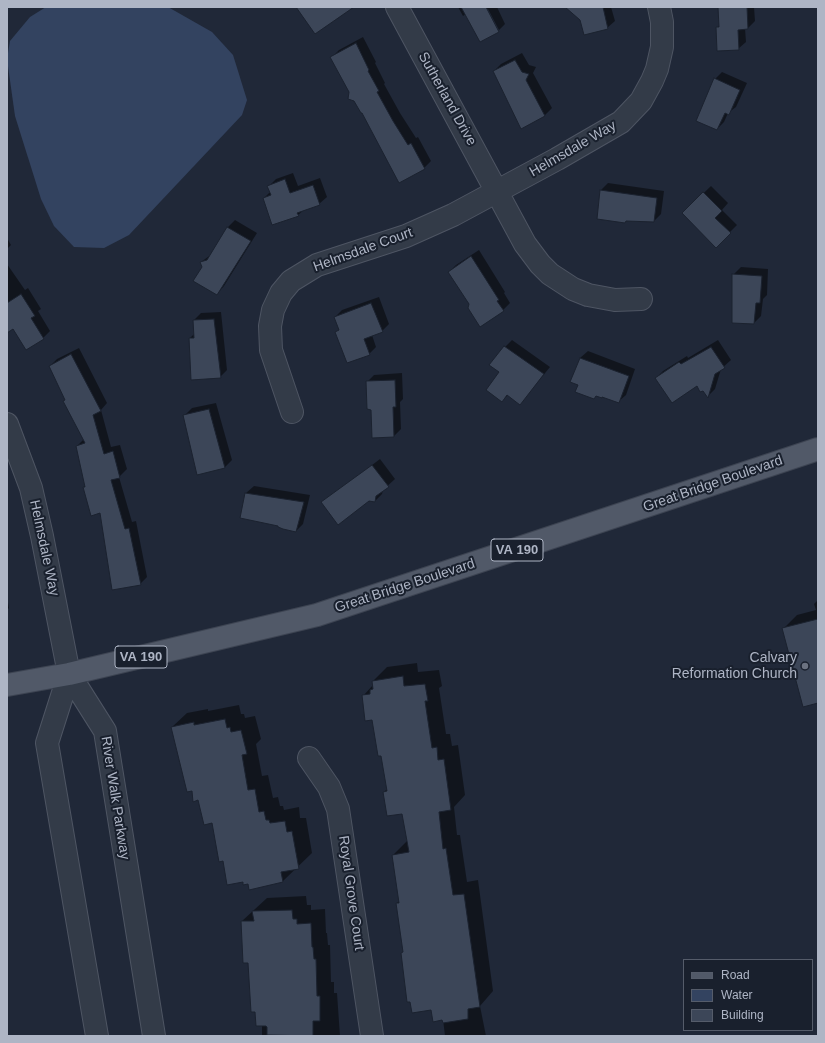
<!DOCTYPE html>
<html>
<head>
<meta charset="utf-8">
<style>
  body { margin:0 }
  #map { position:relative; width:825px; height:1043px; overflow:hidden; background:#202838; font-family:Helvetica,sans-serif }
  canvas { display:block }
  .frame { position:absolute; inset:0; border:8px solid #aeb5c5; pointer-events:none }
  .legend { position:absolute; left:683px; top:959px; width:130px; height:72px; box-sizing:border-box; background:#19202d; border:1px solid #555c6a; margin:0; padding:5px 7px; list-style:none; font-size:12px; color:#aeb5c5 }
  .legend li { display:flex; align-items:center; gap:8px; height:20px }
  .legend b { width:20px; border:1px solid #555c6a }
</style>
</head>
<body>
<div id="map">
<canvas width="825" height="1043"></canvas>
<div class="frame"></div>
<ul class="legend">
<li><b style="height:5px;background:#515968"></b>Road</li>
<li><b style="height:11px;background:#334360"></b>Water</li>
<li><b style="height:11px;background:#3c4658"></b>Building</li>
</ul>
</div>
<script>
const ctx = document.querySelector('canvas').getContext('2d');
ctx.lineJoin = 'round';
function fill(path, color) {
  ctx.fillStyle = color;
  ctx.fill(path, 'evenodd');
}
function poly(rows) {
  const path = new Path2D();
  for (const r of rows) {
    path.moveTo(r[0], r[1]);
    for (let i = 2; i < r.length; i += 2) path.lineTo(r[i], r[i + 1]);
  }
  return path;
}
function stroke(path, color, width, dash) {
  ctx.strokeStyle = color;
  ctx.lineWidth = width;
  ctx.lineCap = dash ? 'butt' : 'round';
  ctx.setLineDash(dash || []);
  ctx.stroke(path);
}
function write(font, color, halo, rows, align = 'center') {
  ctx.font = font + ' Helvetica,sans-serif';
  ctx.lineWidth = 4;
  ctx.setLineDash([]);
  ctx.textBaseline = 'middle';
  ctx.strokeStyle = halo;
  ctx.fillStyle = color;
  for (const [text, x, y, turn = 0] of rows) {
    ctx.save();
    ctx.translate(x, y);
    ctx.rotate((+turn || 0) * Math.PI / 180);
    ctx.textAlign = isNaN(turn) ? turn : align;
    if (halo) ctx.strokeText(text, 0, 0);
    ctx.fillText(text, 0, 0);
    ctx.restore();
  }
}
const water = poly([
  [46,7,168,7,212,32,233,55,247,100,242,115,129,235,104,248,74,247,54,226,41,199,15,116,7,59,10,41,30,17]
]);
const shadow = poly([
  [458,7,497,7,505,24,498,31,466,14,463,16],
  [488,9,499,30,497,30,486,10],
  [576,7,611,7,615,21,607,28],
  [719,7,754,7,755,21,748,28,745,28,746,42,738,49,717,28,720,25],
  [363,37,376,62,375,63,385,83,384,84,400,113,416,138,418,137,431,161,424,168,362,111,332,57,339,50],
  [522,53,529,65,536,67,533,73,552,108,545,115,494,71,501,64],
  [722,72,747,83,736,107,728,113,724,122,717,129,715,79],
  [293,173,298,186,320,178,327,197,319,204,304,210,298,215,264,198,271,191,269,186,276,179],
  [608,183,664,191,661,214,654,221,600,191],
  [711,186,728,203,722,210,737,225,716,246,683,213],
  [235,220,257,233,224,286,217,294,201,262,212,254,228,227],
  [7,238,11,245,7,249],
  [479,250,505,292,504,293,510,303,503,310,470,304,449,272,456,265],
  [7,264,25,290,28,288,41,309,38,311,50,331,43,338,26,348,14,328,7,324],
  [741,267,768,269,767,295,763,299,761,316,754,323,733,275],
  [379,297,389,324,382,331,372,335,376,347,369,354,337,332,339,329,335,317,342,310],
  [221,312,227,370,220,377,190,338,195,333,194,320,201,313],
  [512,340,550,367,520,404,508,395,502,401,501,372,505,347],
  [718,340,731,360,721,369,715,389,708,396,697,385,656,378,663,371,687,356,688,358],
  [79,348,107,403,101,410,111,447,120,445,127,469,119,477,132,522,136,521,147,577,140,584,101,512,84,487,86,485,77,446,84,439,50,366,57,359],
  [588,351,635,369,626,395,618,402,603,396,597,395,594,398,579,385,580,358],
  [402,373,403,399,400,402,401,429,394,436,373,437,372,409,367,382,374,375],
  [216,403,232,460,225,467,184,416,192,408],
  [380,459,395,479,383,490,382,494,375,501,322,503],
  [254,486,310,495,303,524,296,531,279,525,241,517,246,493],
  [7,597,9,608,7,610],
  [818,600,818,702,783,629,797,615,816,610,814,604],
  [417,663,418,672,439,670,442,686,439,688,446,734,450,734,452,746,458,745,465,795,454,807,457,835,460,835,467,882,478,880,493,991,480,1006,486,1036,445,1036,443,1019,432,1009,404,951,397,903,399,901,393,855,408,840,403,813,384,792,387,789,382,754,373,718,363,696,373,685,373,681,387,667],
  [239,705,241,714,244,714,245,718,255,716,261,739,256,744,262,776,268,775,273,798,278,797,280,806,283,806,284,810,299,807,300,818,306,818,312,853,283,881,249,889,248,883,244,881,224,860,212,822,193,790,172,727,187,713,208,709,208,711],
  [306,896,307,905,311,905,311,910,325,909,326,933,327,933,328,945,330,945,331,982,334,982,334,993,337,993,340,1036,262,1036,262,1025,242,921,267,898]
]);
const building = poly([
  [296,7,354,7,315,34,296,7],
  [461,7,486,7,499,32,480,42,461,7],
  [565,7,603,7,608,29,584,35,580,20,565,7],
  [718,7,747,7,748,29,738,30,739,50,717,51,716,27,719,27,718,7],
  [356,43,369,70,368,71,379,91,377,92,393,121,408,145,411,143,425,169,399,183,362,113,361,113,354,101,348,99,349,92,330,57,356,43],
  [515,60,522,72,529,74,526,80,545,116,521,129,493,71,515,60],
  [714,78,740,90,729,115,725,113,717,130,696,121,714,78],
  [285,179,290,193,313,185,320,205,297,213,299,216,272,225,263,198,271,195,267,186,285,179],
  [600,190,657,198,654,222,626,221,625,223,597,219,600,190],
  [703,192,722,211,715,218,731,233,716,248,682,213,703,192],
  [227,227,251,241,217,295,193,281,202,267,200,262,207,260,227,227],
  [471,256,499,300,497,301,504,311,480,327,468,308,469,304,448,272,471,256],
  [732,274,762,276,760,303,756,303,754,324,732,323,732,274],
  [21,294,35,316,31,318,44,339,26,350,13,329,7,333,7,303,21,294],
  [371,303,383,332,364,339,370,355,347,363,335,332,339,330,334,317,371,303],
  [214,319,221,378,191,380,189,338,194,338,193,320,214,319],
  [504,346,544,374,520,405,507,395,502,402,486,390,499,372,489,365,504,346],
  [711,347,725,368,715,374,708,398,703,391,700,392,697,386,672,403,655,378,679,362,681,364,711,347],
  [71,354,101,411,93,415,104,454,113,451,120,478,111,480,125,529,129,528,141,585,112,590,100,513,91,516,83,487,85,487,76,446,85,443,63,401,65,400,49,366,71,354],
  [580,358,629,376,619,403,602,397,602,398,596,396,594,399,575,392,578,385,570,382,580,358],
  [395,380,396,407,393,407,394,437,372,438,371,410,367,409,366,381,395,380],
  [209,409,225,468,197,475,183,415,209,409],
  [372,465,389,487,376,496,375,502,369,501,338,525,321,502,372,465],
  [245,493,304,502,296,532,283,529,278,527,278,526,240,518,245,493],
  [818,619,818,703,803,707,782,628,818,619],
  [403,676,404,686,425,684,428,701,425,701,432,748,437,747,438,760,444,759,451,810,439,812,443,849,446,848,453,895,464,894,480,1007,468,1009,468,1019,443,1023,442,1020,433,1022,431,1010,412,1013,410,1002,407,1002,401,953,403,952,396,903,399,903,392,855,409,852,402,814,387,816,383,792,387,791,381,756,378,756,372,720,365,721,362,695,370,694,370,690,373,689,372,681,403,676],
  [225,719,227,728,230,727,231,732,241,730,247,754,242,755,248,790,255,789,259,812,264,811,266,820,269,820,270,823,285,821,287,832,292,831,299,869,281,872,283,882,249,890,248,884,243,885,243,882,227,885,223,861,219,862,212,823,204,825,198,800,193,802,192,791,187,792,171,727,194,722,194,725,225,719],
  [292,910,293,919,297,919,297,924,311,923,312,947,313,947,314,959,316,959,317,996,320,996,320,1021,313,1021,313,1036,267,1035,267,1027,266,1026,256,1026,255,1012,251,1012,248,963,243,963,241,921,254,921,252,911,292,910]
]);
const minor = poly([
  [397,7,525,244,540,264,550,274,573,289,588,295,615,300,641,299],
  [292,412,271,350,270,326,273,310,281,293,291,281,317,265,406,236,453,215,557,159,621,122,641,101,652,81,657,69,662,47,662,22,659,7],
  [7,424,31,488,42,536,69,674,105,731,154,1036],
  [69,674,47,743,97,1036],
  [309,758,329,787,338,809,372,1036]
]);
const major = poly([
  [7,685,69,674,317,615,818,449]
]);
const markers = [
  [805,666,4,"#6b7280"]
];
const shields = [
  [517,550,52],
  [141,657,52]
];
const shieldNames = [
  ["VA 190",517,550],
  ["VA 190",141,657]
];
const streetNames = [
  ["Sutherland Drive",447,99,61],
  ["Helmsdale Way",573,149,-30],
  ["Helmsdale Court",363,250,-20],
  ["Great Bridge Boulevard",713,484,-19],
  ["Helmsdale Way",44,548,78],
  ["Great Bridge Boulevard",405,586,-18],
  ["River Walk Parkway",115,798,81],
  ["Royal Grove Court",351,893,82]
];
const poiNames = [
  ["Calvary",797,658],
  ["Reformation Church",797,674]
];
fill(water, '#334360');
fill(shadow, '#0007');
fill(building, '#3c4658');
stroke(building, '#1b222f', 1);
stroke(minor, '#4e5563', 24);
stroke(major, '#3d4452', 24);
stroke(minor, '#333b48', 22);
stroke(major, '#515968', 22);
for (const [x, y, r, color] of markers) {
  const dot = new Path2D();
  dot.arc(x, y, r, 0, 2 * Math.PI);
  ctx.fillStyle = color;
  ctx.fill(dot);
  stroke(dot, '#19202d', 1.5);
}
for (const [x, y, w] of shields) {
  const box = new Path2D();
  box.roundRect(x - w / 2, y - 11, w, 22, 3);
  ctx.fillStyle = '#19202d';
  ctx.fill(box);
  stroke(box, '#aeb5c5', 1);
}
write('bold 13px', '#aeb5c5', null, shieldNames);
write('14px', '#aeb5c5', '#19202d', streetNames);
write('14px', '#aeb5c5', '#19202d', poiNames, 'right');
</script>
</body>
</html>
